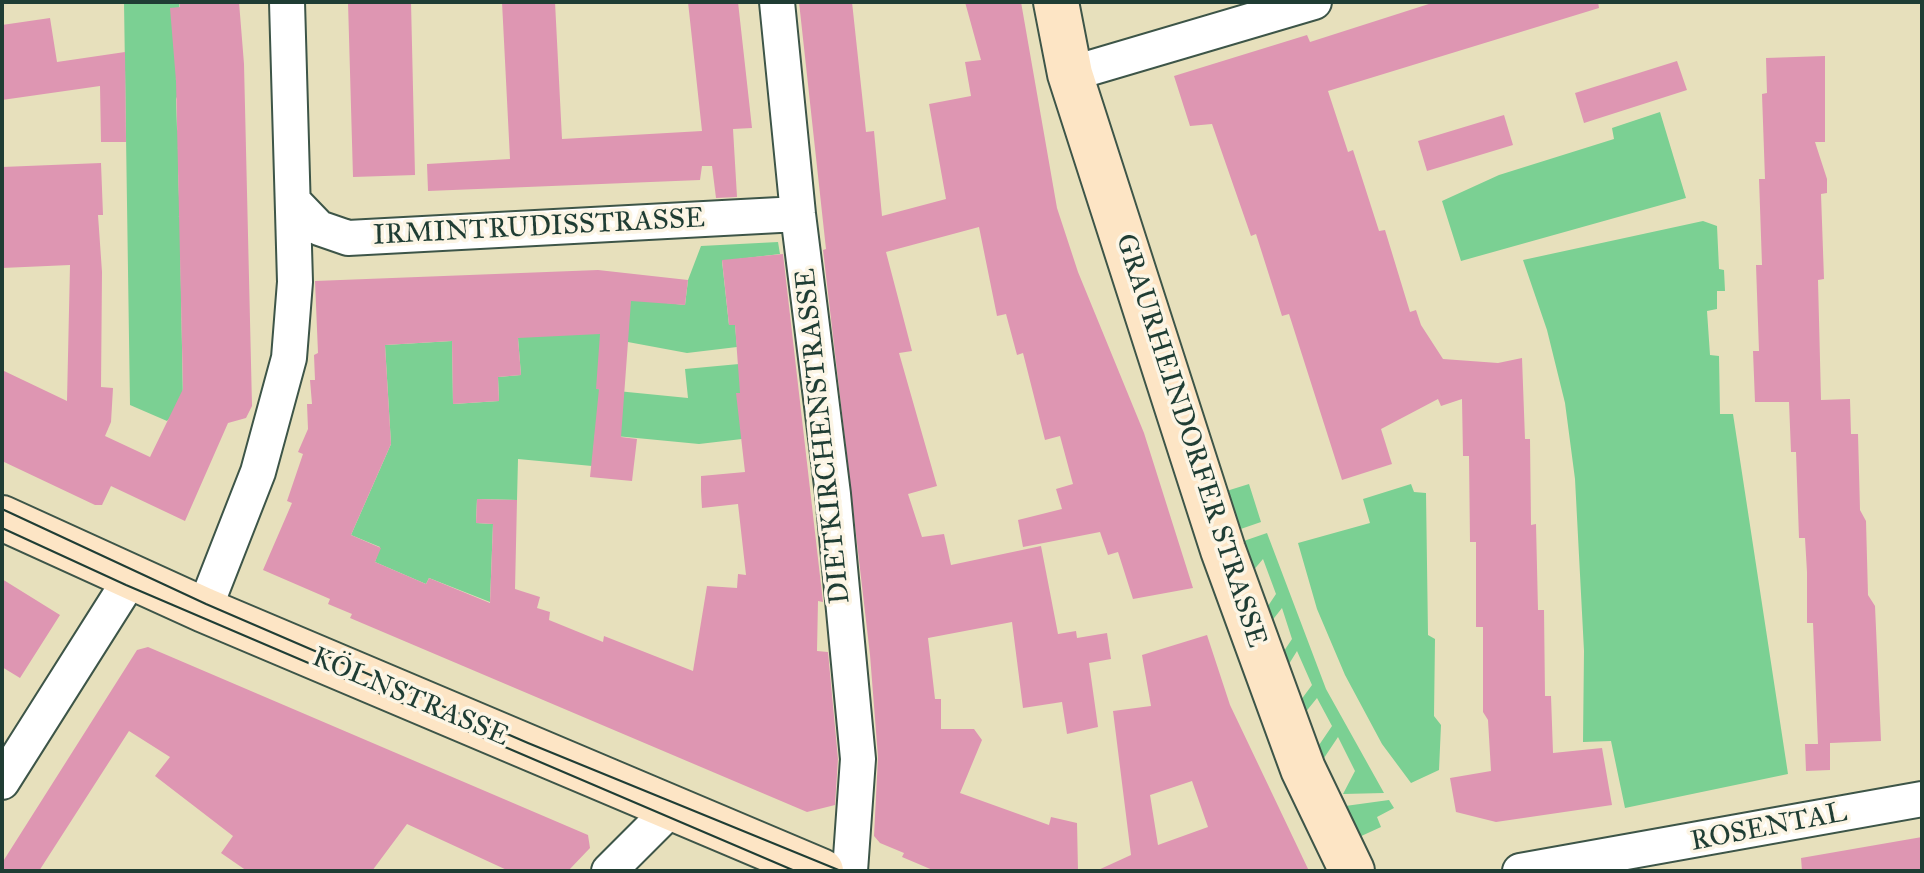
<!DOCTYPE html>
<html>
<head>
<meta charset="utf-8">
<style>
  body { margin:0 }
  #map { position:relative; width:1924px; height:873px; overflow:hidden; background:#e7e0bc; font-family:"IM FELL Great Primer",serif }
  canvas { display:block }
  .frame { position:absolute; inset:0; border:4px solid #1f3d34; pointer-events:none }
</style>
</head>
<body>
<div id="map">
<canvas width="1924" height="873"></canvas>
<div class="frame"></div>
</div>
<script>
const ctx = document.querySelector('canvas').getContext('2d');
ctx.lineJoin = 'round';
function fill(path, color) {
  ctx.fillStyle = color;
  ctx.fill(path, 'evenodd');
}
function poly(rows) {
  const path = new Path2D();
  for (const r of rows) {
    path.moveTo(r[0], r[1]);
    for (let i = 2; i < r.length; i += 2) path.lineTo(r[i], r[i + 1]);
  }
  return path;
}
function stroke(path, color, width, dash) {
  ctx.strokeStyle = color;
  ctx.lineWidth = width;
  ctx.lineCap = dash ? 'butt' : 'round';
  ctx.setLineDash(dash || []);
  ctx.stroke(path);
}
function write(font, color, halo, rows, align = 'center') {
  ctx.font = font + ' "IM FELL Great Primer",serif';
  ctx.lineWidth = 7;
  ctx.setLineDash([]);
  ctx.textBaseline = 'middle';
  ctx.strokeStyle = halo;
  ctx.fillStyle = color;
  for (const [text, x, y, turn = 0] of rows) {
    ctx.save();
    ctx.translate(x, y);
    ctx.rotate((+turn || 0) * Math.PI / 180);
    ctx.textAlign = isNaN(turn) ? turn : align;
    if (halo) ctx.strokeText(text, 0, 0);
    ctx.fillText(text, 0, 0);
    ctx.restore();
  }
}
const green = poly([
  [124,2,179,2,185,78,175,79,185,80,176,99,177,129,186,147,177,148,186,149,178,168,179,197,188,215,178,217,188,217,180,237,183,403,167,421,130,405],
  [1660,112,1686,198,1461,261,1442,201,1499,175,1614,139,1612,128],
  [1703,221,1717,226,1719,269,1724,270,1725,291,1717,291,1717,309,1707,311,1710,355,1719,356,1720,414,1733,414,1788,774,1625,808,1611,741,1583,742,1584,651,1575,479,1565,403,1547,330,1523,260],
  [778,242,780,254,722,261,729,325,735,325,737,347,687,353,601,337,597,389,688,398,685,369,739,364,742,393,737,393,742,439,699,444,595,434,592,466,518,459,517,500,477,499,476,523,493,524,490,602,429,578,426,584,375,562,380,547,351,535,391,444,385,345,452,341,453,404,499,401,498,377,521,375,518,338,603,296,685,305,688,280,701,246],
  [1249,484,1261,522,1232,532,1220,493],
  [1411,484,1414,492,1426,493,1428,635,1435,639,1434,716,1441,725,1439,770,1411,783,1382,744,1345,675,1317,609,1298,543,1370,523,1363,499],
  [1267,533,1326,689,1384,793,1343,794,1355,771,1338,737,1320,764,1315,751,1332,726,1317,698,1300,719,1295,708,1312,685,1297,651,1281,677,1276,663,1292,639,1282,608,1263,632,1260,618,1276,594,1263,559,1246,579,1235,544],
  [1389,800,1394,808,1377,817,1381,827,1357,838,1338,807]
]);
const building = poly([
  [179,2,239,2,244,64,252,406,246,418,228,423,185,521,111,486,102,505,95,505,2,461,2,370,67,401,70,265,2,268,2,167,101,163,103,215,98,215,102,272,101,387,113,388,111,422,105,436,150,457,183,389,176,81,170,8,180,7],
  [348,2,411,2,415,175,353,177],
  [502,2,555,2,562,139,702,131,688,2,738,2,752,128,733,129,737,197,716,198,712,166,702,166,700,180,428,191,427,164,510,159],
  [799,2,852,2,866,132,874,131,882,216,946,199,929,104,971,96,965,62,981,60,965,2,1021,2,1057,208,1078,272,1144,433,1193,588,1133,599,1118,552,1108,555,1100,532,1023,547,1018,520,1062,509,1056,489,1073,484,1060,436,1045,440,1023,353,1017,355,1006,314,997,316,979,227,886,252,912,351,899,353,937,486,908,494,922,537,944,534,951,565,1041,546,1058,634,1076,631,1077,638,1107,633,1111,659,1089,663,1098,727,1067,734,1062,702,1023,708,1012,622,928,638,935,699,941,699,941,729,974,729,982,740,960,793,1049,825,1051,817,1077,823,1078,871,935,871,902,857,904,853,880,843,874,836,878,757,870,655,823,250,826,249],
  [1435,2,1598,2,1599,8,1328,91,1348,152,1353,150,1379,231,1385,230,1410,312,1416,310,1421,325,1443,359,1498,363,1522,358,1525,439,1530,439,1531,525,1536,524,1538,610,1544,610,1545,696,1551,696,1553,753,1602,748,1612,805,1496,822,1456,812,1450,778,1491,771,1488,720,1483,712,1483,627,1476,627,1476,542,1470,542,1469,456,1463,456,1462,399,1441,406,1438,399,1381,429,1392,464,1342,480,1289,314,1282,316,1256,234,1251,236,1212,124,1190,126,1174,76,1307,35,1310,42],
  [50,18,57,62,125,52,126,142,101,142,100,86,2,100,2,25],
  [1825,56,1825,142,1815,142,1827,179,1827,193,1821,194,1824,279,1818,280,1821,400,1850,399,1851,434,1858,434,1860,510,1866,521,1868,595,1875,606,1881,741,1830,743,1830,770,1806,771,1805,744,1818,744,1813,623,1807,623,1807,572,1805,538,1799,538,1796,452,1791,452,1789,402,1755,402,1753,351,1759,351,1756,265,1762,265,1759,179,1765,179,1762,94,1767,93,1766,58],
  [1677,61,1687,90,1584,123,1575,93],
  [1504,115,1513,145,1427,171,1418,141],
  [783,254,823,602,818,601,817,651,828,652,838,759,835,805,807,812,350,618,352,614,328,604,330,599,263,570,292,503,287,501,303,454,298,452,308,429,307,404,312,404,310,380,315,380,314,355,318,353,315,281,598,270,688,280,685,305,631,301,621,437,637,439,632,481,590,477,599,389,596,389,600,334,518,338,521,375,498,377,499,401,453,404,452,341,385,345,391,444,351,535,381,548,375,562,426,584,429,578,490,603,493,524,476,523,477,499,517,500,515,589,540,597,537,608,550,612,549,620,603,642,604,636,693,671,707,586,737,588,738,574,746,575,738,504,702,508,701,491,701,476,745,472,736,393,740,393,735,325,729,325,722,260],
  [2,579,60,615,20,678,2,667],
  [1207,635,1230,705,1309,871,1096,871,1131,855,1113,711,1151,706,1142,655],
  [1192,781,1208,827,1158,845,1150,795],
  [148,647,588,835,590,848,568,871,509,871,407,824,372,871,247,871,221,853,233,836,155,776,170,757,129,731,39,871,2,871,2,863,137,650],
  [1922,837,1922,871,1802,871,1801,858]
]);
const street = poly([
  [777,2,798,214,833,494,858,759,850,871],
  [1070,74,1314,2],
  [293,201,319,228,348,238,798,214],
  [204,610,258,472,289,358,295,282,287,2],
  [2,782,131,578],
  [609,871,671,809],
  [1520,871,1922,799]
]);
const secondary = poly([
  [1056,2,1070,74,1223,550,1303,769,1352,871],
  [2,518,204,610,821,871]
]);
const tram = poly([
  [2,509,206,604,528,743,841,871],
  [2,528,126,585,795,871]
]);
const streetNames = [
  ["IRMINTRUDISSTRASSE",539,228,-3],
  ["DIETKIRCHENSTRASSE",824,436,-96],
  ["GRAURHEINDORFER STRASSE",1190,441,72],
  ["KÖLNSTRASSE",410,698,23],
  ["ROSENTAL",1769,828,-11]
];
fill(green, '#7bd093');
fill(building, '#de96b2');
stroke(street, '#3d5548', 38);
stroke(secondary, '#3d5548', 48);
stroke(street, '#fff', 34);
stroke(secondary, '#fde5c5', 44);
stroke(tram, '#1f3d34', 2);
write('28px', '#1f3d34', '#fcf5e5', streetNames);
</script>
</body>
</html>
